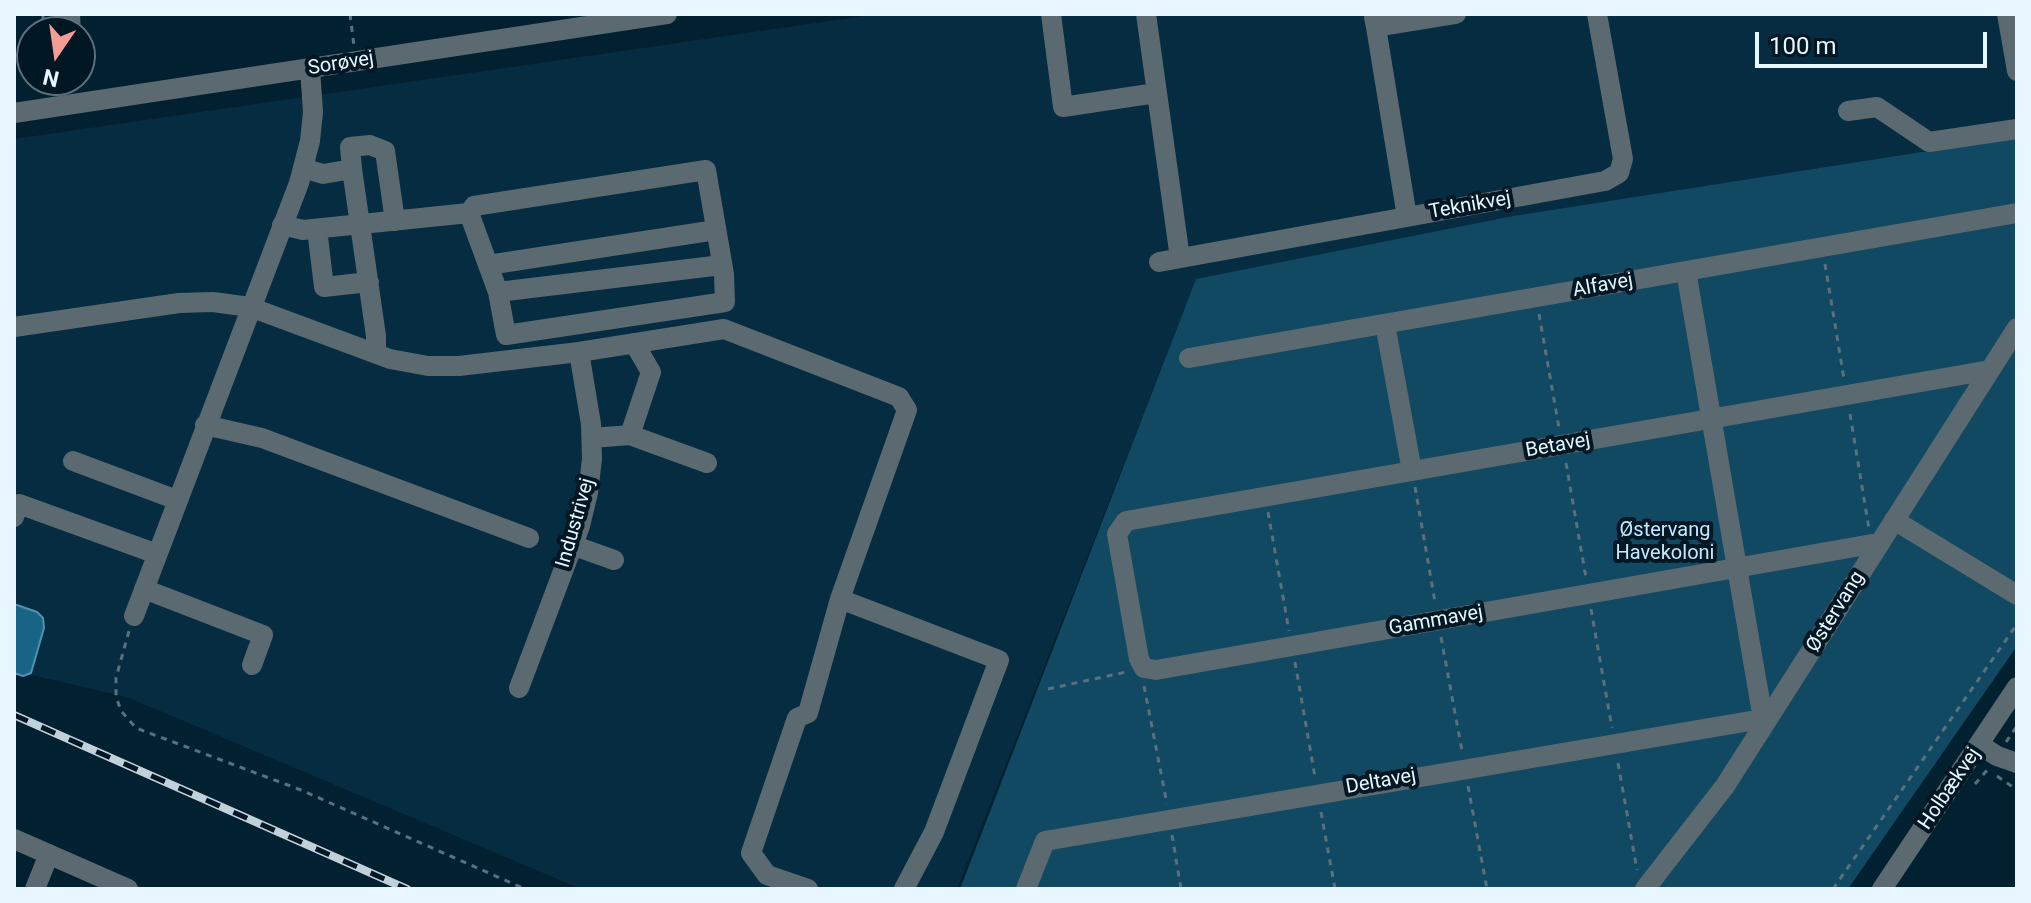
<!DOCTYPE html>
<html>
<head>
<meta charset="utf-8">
<style>
  body { margin:0 }
  #map { position:relative; width:2031px; height:903px; overflow:hidden; background:#012130; font-family:Roboto,sans-serif }
  canvas { display:block }
  .frame { position:absolute; inset:0; border:16px solid #e8f6ff; pointer-events:none }
  .north { position:absolute; left:16px; top:16px; width:80px; height:80px; box-sizing:border-box; background:#011723; border:2px solid #5d707b; border-radius:50%; rotate:193deg; font-size:22px; font-weight:700; line-height:32px; text-align:center; color:#e8f6ff }
  .north::after { content:''; display:block; margin:auto; width:28px; height:36px; background:#f59c95; clip-path:polygon(50% 0,100% 100%,50% 72%,0 100%) }
  .scale { position:absolute; left:1755px; top:32px; width:232px; height:36px; box-sizing:border-box; border:4px solid #e8f6ff; border-top:0; padding-left:10px; font-size:24px; line-height:28px; white-space:nowrap; color:#e8f6ff; -webkit-text-stroke:6px #011723; paint-order:stroke }
</style>
</head>
<body>
<div id="map">
<canvas width="2031" height="903"></canvas>
<div class="frame"></div>
<div class="north">N</div>
<div class="scale">100 m</div>
</div>
<script>
const ctx = document.querySelector('canvas').getContext('2d');
ctx.lineJoin = 'round';
function fill(path, color) {
  ctx.fillStyle = color;
  ctx.fill(path, 'evenodd');
}
function poly(rows) {
  const path = new Path2D();
  for (const r of rows) {
    path.moveTo(r[0], r[1]);
    for (let i = 2; i < r.length; i += 2) path.lineTo(r[i], r[i + 1]);
  }
  return path;
}
function stroke(path, color, width, dash) {
  ctx.strokeStyle = color;
  ctx.lineWidth = width;
  ctx.lineCap = dash ? 'butt' : 'round';
  ctx.setLineDash(dash || []);
  ctx.stroke(path);
}
function write(font, color, halo, rows, align = 'center') {
  ctx.font = font + ' Roboto,sans-serif';
  ctx.lineWidth = 8;
  ctx.setLineDash([]);
  ctx.textBaseline = 'middle';
  ctx.strokeStyle = halo;
  ctx.fillStyle = color;
  for (const [text, x, y, turn = 0] of rows) {
    ctx.save();
    ctx.translate(x, y);
    ctx.rotate((+turn || 0) * Math.PI / 180);
    ctx.textAlign = isNaN(turn) ? turn : align;
    if (halo) ctx.strokeText(text, 0, 0);
    ctx.fillText(text, 0, 0);
    ctx.restore();
  }
}
const built = poly([
  [878,14,2017,14,2017,137,1513,216,1196,280,957,889,581,889,127,697,14,671,14,139]
]);
const green = poly([
  [2017,137,2017,646,1848,889,960,889,1196,279,1513,216]
]);
const water = poly([
  [14,604,37,612,43,618,44,628,31,673,23,676,14,673,14,604]
]);
const path = poly([
  [43,14,43,32],
  [350,14,354,46],
  [39,92,39,80],
  [1825,264,1844,379],
  [1539,314,1559,428],
  [1850,414,1869,529],
  [1566,463,1586,578],
  [1415,487,1435,602],
  [1268,512,1289,631],
  [1591,609,1612,728],
  [129,631,116,678,116,696,121,711,136,728,301,790,525,889],
  [1441,637,1462,751],
  [1295,662,1315,777],
  [1144,686,1167,804],
  [1048,689,1126,672],
  [2006,742,2017,726],
  [1618,763,1637,870],
  [1997,776,2017,790],
  [1975,784,1988,769],
  [1468,786,1487,889],
  [1321,812,1335,889],
  [1172,835,1181,889],
  [1833,889,2017,624]
]);
const minor = poly([
  [65,14,70,15,71,32],
  [1051,14,1063,107,1156,93],
  [1146,14,1180,258],
  [2007,14,2017,71],
  [1374,17,1376,27,1456,14],
  [1376,27,1407,217],
  [1848,111,1877,107,1929,142,2017,129],
  [14,113,667,14],
  [303,168,323,174,352,169,376,336,376,354],
  [352,169,350,147,370,145,385,151,395,221],
  [282,225,303,230,469,213,474,206,706,170,724,274,725,302,506,335,498,292,469,213],
  [317,229,324,287,369,282],
  [1159,262,1605,181,1619,173,1623,159,1597,14],
  [488,265,716,230],
  [1686,271,1763,719],
  [498,292,722,265],
  [1385,324,1412,471],
  [14,327,179,303,213,302,250,307,390,359,428,366,459,366,579,352,724,329,899,397,907,410,840,599,808,713,797,718,751,853,767,875,808,889],
  [1189,358,2017,213],
  [205,425,262,438,529,538],
  [630,435,707,463],
  [592,438,630,435,651,372,634,343],
  [73,461,177,500],
  [14,517,19,504,157,554],
  [1894,520,2017,595],
  [572,545,614,560],
  [1878,545,1872,544,1156,670,1144,668,1139,659,1117,534,1126,521,1990,370],
  [144,589,263,635,252,665],
  [840,599,999,660,934,832,904,889],
  [134,616,299,183,310,141,313,112,310,69],
  [519,688,580,526,588,493,592,459,591,424,579,352],
  [1980,745,1997,756,2017,763],
  [14,839,128,889],
  [35,889,49,854],
  [1026,889,1045,841,1768,718],
  [1645,889,1725,786,2017,328],
  [1882,889,2017,687]
]);
const rail = poly([
  [14,715,407,889]
]);
const streetNames = [
  ["Sorøvej",341,64,-9],
  ["Teknikvej",1470,206,-10],
  ["Alfavej",1603,286,-10],
  ["Betavej",1558,446,-10],
  ["Industrivej",576,523,-74],
  ["Østervang",1836,612,-58],
  ["Gammavej",1436,621,-10],
  ["Deltavej",1381,782,-10],
  ["Holbækvej",1950,789,-56]
];
const parkNames = [
  ["Østervang",1665,531],
  ["Havekoloni",1665,554]
];
fill(built, '#052c40');
fill(green, '#114862');
fill(water, '#176487');
stroke(water, '#5690ab', 2);
stroke(path, '#58717e', 3, [6, 6]);
stroke(minor, '#5b6971', 20);
stroke(rail, '#c0d1db', 8);
stroke(rail, '#011723', 5, [15]);
write('20px', '#e8f6ff', '#011723', streetNames);
write('20px', '#c4e9fe', '#011723', parkNames);
</script>
</body>
</html>
